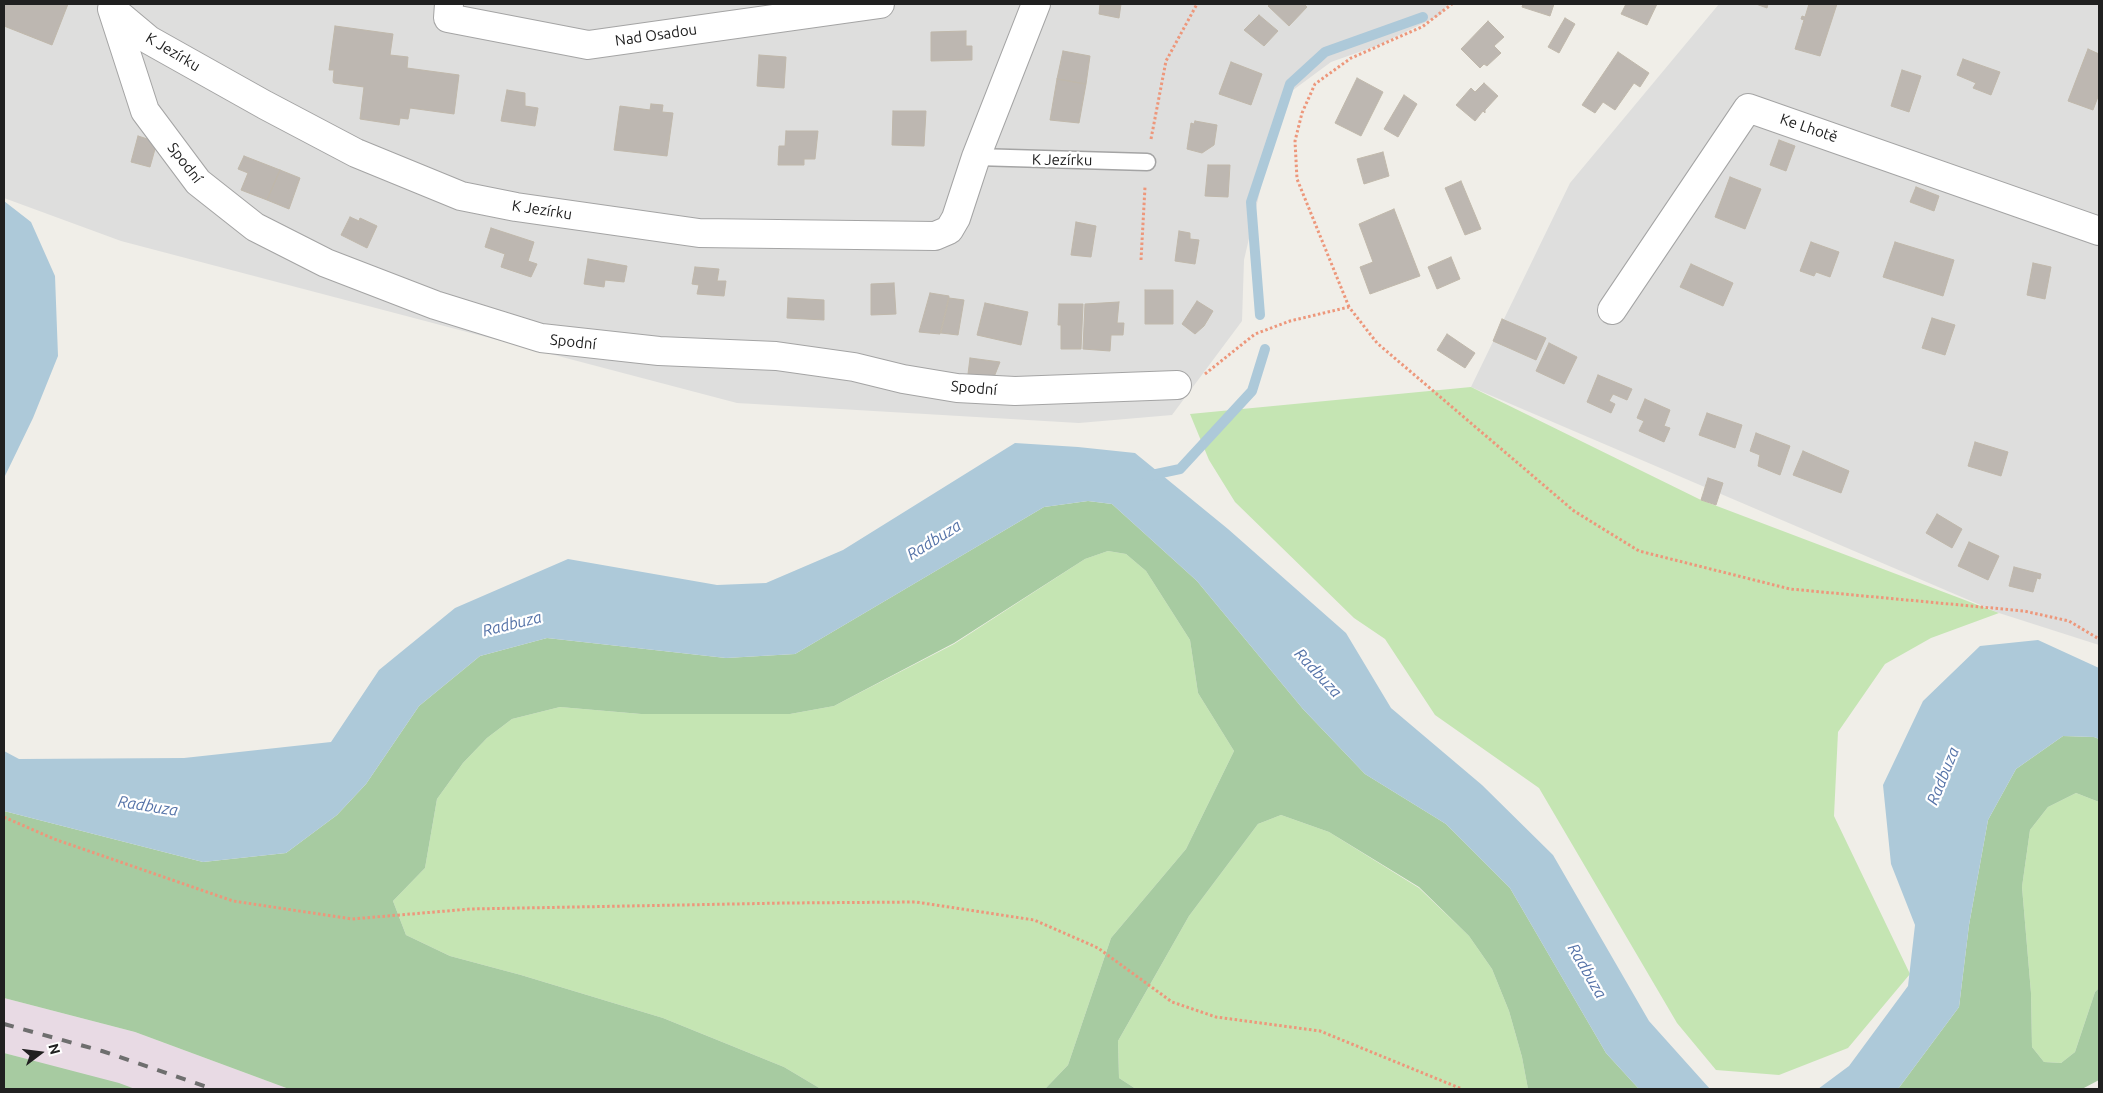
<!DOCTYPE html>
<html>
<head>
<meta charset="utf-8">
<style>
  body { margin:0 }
  #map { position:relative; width:2103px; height:1093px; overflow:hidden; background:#f0eee8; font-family:Ubuntu,sans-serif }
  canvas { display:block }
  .frame { position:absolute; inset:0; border:5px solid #202020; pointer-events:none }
  .north { position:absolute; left:15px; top:1028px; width:50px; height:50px; -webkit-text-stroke:4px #fff; paint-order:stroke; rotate:75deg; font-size:14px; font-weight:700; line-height:20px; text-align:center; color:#202020 }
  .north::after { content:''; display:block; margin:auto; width:18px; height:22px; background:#202020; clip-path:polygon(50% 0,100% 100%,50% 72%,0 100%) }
</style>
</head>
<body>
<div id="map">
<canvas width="2103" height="1093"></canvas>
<div class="frame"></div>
<div class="north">N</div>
</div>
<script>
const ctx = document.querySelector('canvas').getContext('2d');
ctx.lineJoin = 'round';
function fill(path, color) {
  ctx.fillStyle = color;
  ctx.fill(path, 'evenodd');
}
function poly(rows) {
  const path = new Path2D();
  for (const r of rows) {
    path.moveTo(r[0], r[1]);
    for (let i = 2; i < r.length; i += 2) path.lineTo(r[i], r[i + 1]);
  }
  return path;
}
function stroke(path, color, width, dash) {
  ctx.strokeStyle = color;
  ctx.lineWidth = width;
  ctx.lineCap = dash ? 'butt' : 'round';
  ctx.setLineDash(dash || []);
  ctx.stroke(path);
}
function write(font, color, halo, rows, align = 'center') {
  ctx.font = font + ' Ubuntu,sans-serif';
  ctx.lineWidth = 4.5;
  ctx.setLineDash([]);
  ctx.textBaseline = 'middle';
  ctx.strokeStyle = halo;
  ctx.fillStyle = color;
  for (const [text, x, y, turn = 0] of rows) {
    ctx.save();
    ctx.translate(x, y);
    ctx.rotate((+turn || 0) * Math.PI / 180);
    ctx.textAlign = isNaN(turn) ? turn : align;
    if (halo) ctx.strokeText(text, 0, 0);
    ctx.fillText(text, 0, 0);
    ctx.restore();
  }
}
const residential = poly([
  [4,4,1448,4,1440,15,1379,45,1331,62,1285,96,1272,139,1244,260,1242,321,1172,415,1079,423,737,403,121,241,4,198],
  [1719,4,2099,4,2099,645,1999,613,1471,387,1570,183]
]);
const industrial = poly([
  [4,998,135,1032,289,1089,135,1089,4,1053]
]);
const grass = poly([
  [1471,387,1701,500,1999,613,1931,638,1885,664,1838,732,1834,816,1910,974,1848,1048,1779,1075,1716,1070,1677,1023,1539,788,1435,715,1385,639,1354,618,1235,502,1209,460,1190,414],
  [1108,551,1126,554,1146,571,1190,640,1198,693,1234,751,1186,849,1111,938,1068,1065,1045,1089,821,1089,784,1067,663,1018,521,975,450,956,406,935,393,901,425,868,437,799,463,763,487,738,512,719,560,707,641,714,790,714,834,706,954,644,1085,559],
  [2076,793,2099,802,2099,988,2095,992,2075,1052,2061,1063,2044,1062,2032,1047,2031,993,2022,887,2030,830,2048,807],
  [1281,815,1329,832,1419,888,1469,936,1492,969,1509,1011,1522,1057,1528,1089,1136,1089,1119,1078,1118,1041,1189,916,1258,824]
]);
const forest = poly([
  [1088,501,1112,504,1197,581,1303,709,1365,774,1446,824,1510,888,1606,1053,1639,1089,1528,1089,1522,1057,1509,1011,1492,969,1469,936,1419,887,1329,832,1281,815,1258,824,1189,916,1118,1041,1119,1078,1136,1089,1045,1089,1068,1065,1111,938,1186,849,1234,751,1198,693,1190,640,1146,571,1126,554,1108,551,1085,559,954,643,834,706,790,714,641,714,560,707,512,719,487,738,463,763,437,799,425,868,393,901,406,935,450,956,521,975,663,1018,784,1067,821,1089,289,1089,135,1032,4,998,4,811,203,862,286,853,337,815,366,784,419,706,480,656,547,638,726,658,795,654,1044,507],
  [2063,736,2094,737,2099,739,2099,802,2076,793,2048,807,2030,830,2022,887,2031,993,2032,1047,2044,1062,2061,1063,2075,1052,2095,992,2099,988,2099,1080,2082,1089,1898,1089,1959,1007,1969,925,1988,820,2016,769],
  [4,1053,119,1083,135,1089,4,1089]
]);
const water = poly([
  [4,201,31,222,55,276,58,356,33,418,4,478],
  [1015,443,1078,447,1135,453,1228,529,1346,633,1391,708,1482,785,1553,855,1649,1021,1710,1089,1639,1089,1606,1053,1510,888,1446,824,1365,774,1303,709,1197,581,1112,504,1088,501,1044,507,795,654,726,658,547,638,480,656,419,706,366,784,337,815,286,853,203,862,4,811,4,751,19,759,184,758,331,742,379,670,455,608,568,559,717,585,766,583,843,550],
  [2038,640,2099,668,2099,739,2094,737,2063,736,2016,769,1988,820,1969,925,1959,1007,1898,1089,1818,1089,1849,1066,1908,986,1915,925,1891,864,1883,785,1923,701,1980,646]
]);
const stream = poly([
  [1260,315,1251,202,1290,84,1325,52,1423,17],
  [1147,476,1180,469,1252,391,1265,349]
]);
const building = poly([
  [4,4,68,4,52,45,4,26,4,4],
  [1100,4,1121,4,1119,18,1099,14,1100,4],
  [1270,4,1304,4,1307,7,1289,26,1268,6,1270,4],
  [1523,4,1554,4,1550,16,1522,7,1523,4],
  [1626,4,1657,4,1647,25,1621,14,1626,4],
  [1756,4,1768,4,1767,8,1756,4],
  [1809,4,1837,4,1820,56,1795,49,1804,20,1801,19,1802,16,1805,17,1809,4],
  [1259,15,1278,31,1264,46,1244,30,1259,15],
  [1565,18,1575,24,1559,53,1548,47,1565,18],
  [1488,21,1504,37,1494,46,1501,53,1487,66,1484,64,1480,68,1461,49,1488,21],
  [335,26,393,34,390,55,408,57,407,68,459,75,454,114,410,108,408,119,400,118,399,125,360,119,364,87,334,83,333,81,334,70,329,70,335,26],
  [966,31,966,46,972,46,972,60,931,61,931,32,966,31],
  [2088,49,2099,54,2099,94,2093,110,2068,101,2088,49],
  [1063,51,1090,56,1086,84,1057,79,1063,51],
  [1618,52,1649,73,1640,87,1634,83,1615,110,1603,102,1595,113,1582,105,1618,52],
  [759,55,786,57,784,88,757,86,759,55],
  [1963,59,2000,72,1991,95,1973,88,1976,83,1957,75,1963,59],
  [1231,62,1262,74,1251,105,1219,94,1231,62],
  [1902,70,1921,76,1909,112,1891,106,1902,70],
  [1357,78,1383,92,1361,136,1335,123,1357,78],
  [1057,79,1086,84,1079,123,1050,120,1057,79],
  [1484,83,1498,96,1485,110,1485,113,1483,111,1475,121,1456,105,1471,88,1475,92,1484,83],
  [507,90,525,93,525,106,538,108,535,126,501,121,507,90],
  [1404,95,1417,104,1398,137,1384,129,1404,95],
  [651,104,663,105,662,112,673,113,667,156,614,150,620,106,650,110,651,104],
  [893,111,926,111,924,146,892,145,893,111],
  [1195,121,1217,125,1214,145,1202,153,1187,149,1191,123,1194,124,1195,121],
  [786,131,818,131,815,159,804,159,804,165,778,165,779,146,785,146,786,131],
  [138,136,157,142,150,167,131,162,138,136],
  [1779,140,1795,146,1786,171,1770,165,1779,140],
  [1383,152,1389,176,1364,184,1357,159,1383,152],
  [244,156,280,170,267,200,241,190,248,173,238,169,244,156],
  [1208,165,1230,165,1228,197,1205,196,1208,165],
  [280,170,300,178,289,209,267,200,280,170],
  [1730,177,1761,189,1745,229,1715,217,1730,177],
  [1461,181,1481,229,1465,235,1445,188,1461,181],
  [1916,187,1939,196,1934,211,1910,202,1916,187],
  [1394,209,1420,276,1370,294,1360,267,1373,262,1359,224,1394,209],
  [350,217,359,221,360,218,377,226,367,248,341,235,350,217],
  [1076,222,1096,226,1091,257,1071,255,1076,222],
  [491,228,534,242,528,261,537,264,531,277,501,267,505,254,485,247,491,228],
  [1179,231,1190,233,1190,239,1199,240,1195,264,1175,261,1179,231],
  [1811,242,1839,252,1830,277,1816,272,1814,276,1800,271,1811,242],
  [1895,242,1954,260,1943,296,1883,277,1895,242],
  [1451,257,1460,279,1437,289,1428,267,1451,257],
  [588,259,627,266,624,282,605,280,604,287,584,284,588,259],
  [2033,263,2051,267,2045,299,2027,295,2033,263],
  [1691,264,1733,283,1723,306,1680,287,1691,264],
  [695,267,719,269,717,281,726,281,724,296,697,294,699,285,692,284,695,267],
  [894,283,896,314,871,315,871,284,894,283],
  [1145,290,1173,290,1173,324,1145,324,1145,290],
  [930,293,949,296,940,334,919,332,930,293],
  [788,298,824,300,824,320,787,318,788,298],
  [949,298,964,300,958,335,941,333,949,298],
  [1197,301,1213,311,1204,326,1195,334,1182,324,1197,301],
  [1119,302,1117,323,1124,323,1123,335,1111,335,1110,351,1083,349,1085,304,1119,302],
  [985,303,1028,312,1021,345,977,335,985,303],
  [1059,304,1083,304,1081,349,1061,349,1061,325,1058,325,1059,304],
  [1932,318,1955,325,1945,355,1922,348,1932,318],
  [1502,319,1546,338,1536,360,1493,341,1502,319],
  [1447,334,1475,353,1465,368,1437,350,1447,334],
  [1549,343,1577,357,1564,384,1536,371,1549,343],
  [970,358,1000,362,994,377,968,374,970,358],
  [1598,375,1632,389,1627,400,1613,394,1609,401,1615,404,1611,413,1587,402,1598,375],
  [1645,399,1670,410,1664,426,1670,428,1664,442,1639,431,1644,421,1637,418,1645,399],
  [1707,413,1742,425,1735,448,1699,435,1707,413],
  [1756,433,1790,446,1780,475,1758,466,1760,455,1750,451,1756,433],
  [1975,442,2008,452,2001,476,1968,466,1975,442],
  [1803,451,1849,471,1841,493,1793,475,1803,451],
  [1708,478,1723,483,1716,505,1701,500,1708,478],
  [1937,514,1962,529,1952,548,1926,533,1937,514],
  [1969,542,1999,556,1988,580,1958,566,1969,542],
  [2014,567,2041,574,2040,579,2037,578,2033,592,2009,586,2014,567]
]);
const path = poly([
  [1151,139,1166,61,1197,4],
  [1141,260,1145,187],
  [1349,307,1297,179,1295,141,1302,113,1315,84,1351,58,1422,27,1452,4],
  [1205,374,1255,334,1290,321,1349,307,1377,343,1574,511,1639,551,1790,589,2024,611,2069,621,2099,639],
  [4,817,54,839,233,901,352,919,470,909,786,903,916,902,1034,920,1098,948,1172,1002,1216,1017,1320,1031,1462,1089]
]);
const lane = poly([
  [976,157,1147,162]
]);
const street = poly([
  [449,4,448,18,588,45,880,4],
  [112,9,145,111,198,182,255,227,326,263,435,305,541,338,659,351,776,356,854,367,903,379,957,388,1015,391,1177,385],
  [112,9,149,40,265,105,356,153,461,196,516,207,699,233,935,236,949,230,956,218,976,157,1036,4],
  [1612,310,1748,108,2099,231]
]);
const rail = poly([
  [4,1024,102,1051,213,1089]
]);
const streetNames = [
  ["Nad Osadou",656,35,-8],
  ["K Jezírku",173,52,31],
  ["Ke Lhotě",1809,128,19],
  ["K Jezírku",1062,160,1],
  ["Spodní",185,163,52],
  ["K Jezírku",542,210,9],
  ["Spodní",573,342,6],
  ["Spodní",974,388,5]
];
const waterNames = [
  ["Radbuza",934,540,-32],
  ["Radbuza",512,624,-14],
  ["Radbuza",1318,673,47],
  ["Radbuza",1943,776,-68],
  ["Radbuza",148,806,9],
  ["Radbuza",1587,971,60]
];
fill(residential, '#dededd');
fill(industrial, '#e8dae4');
fill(grass, '#c5e5b3');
fill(forest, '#a7cba1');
fill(water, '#adc9d9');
stroke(stream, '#adc9d9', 10);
fill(building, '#bdb7b1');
stroke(building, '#c0b8ab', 1);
stroke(lane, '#a4a4a4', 19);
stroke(street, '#a4a4a4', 30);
stroke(path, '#ed977b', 3, [2.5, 2.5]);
stroke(lane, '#fff', 16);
stroke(street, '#fff', 28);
stroke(rail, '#6e6e6e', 4, [10, 10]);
write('15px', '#202020', '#fff', streetNames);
write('italic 16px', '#5573a8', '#fff', waterNames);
</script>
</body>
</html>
